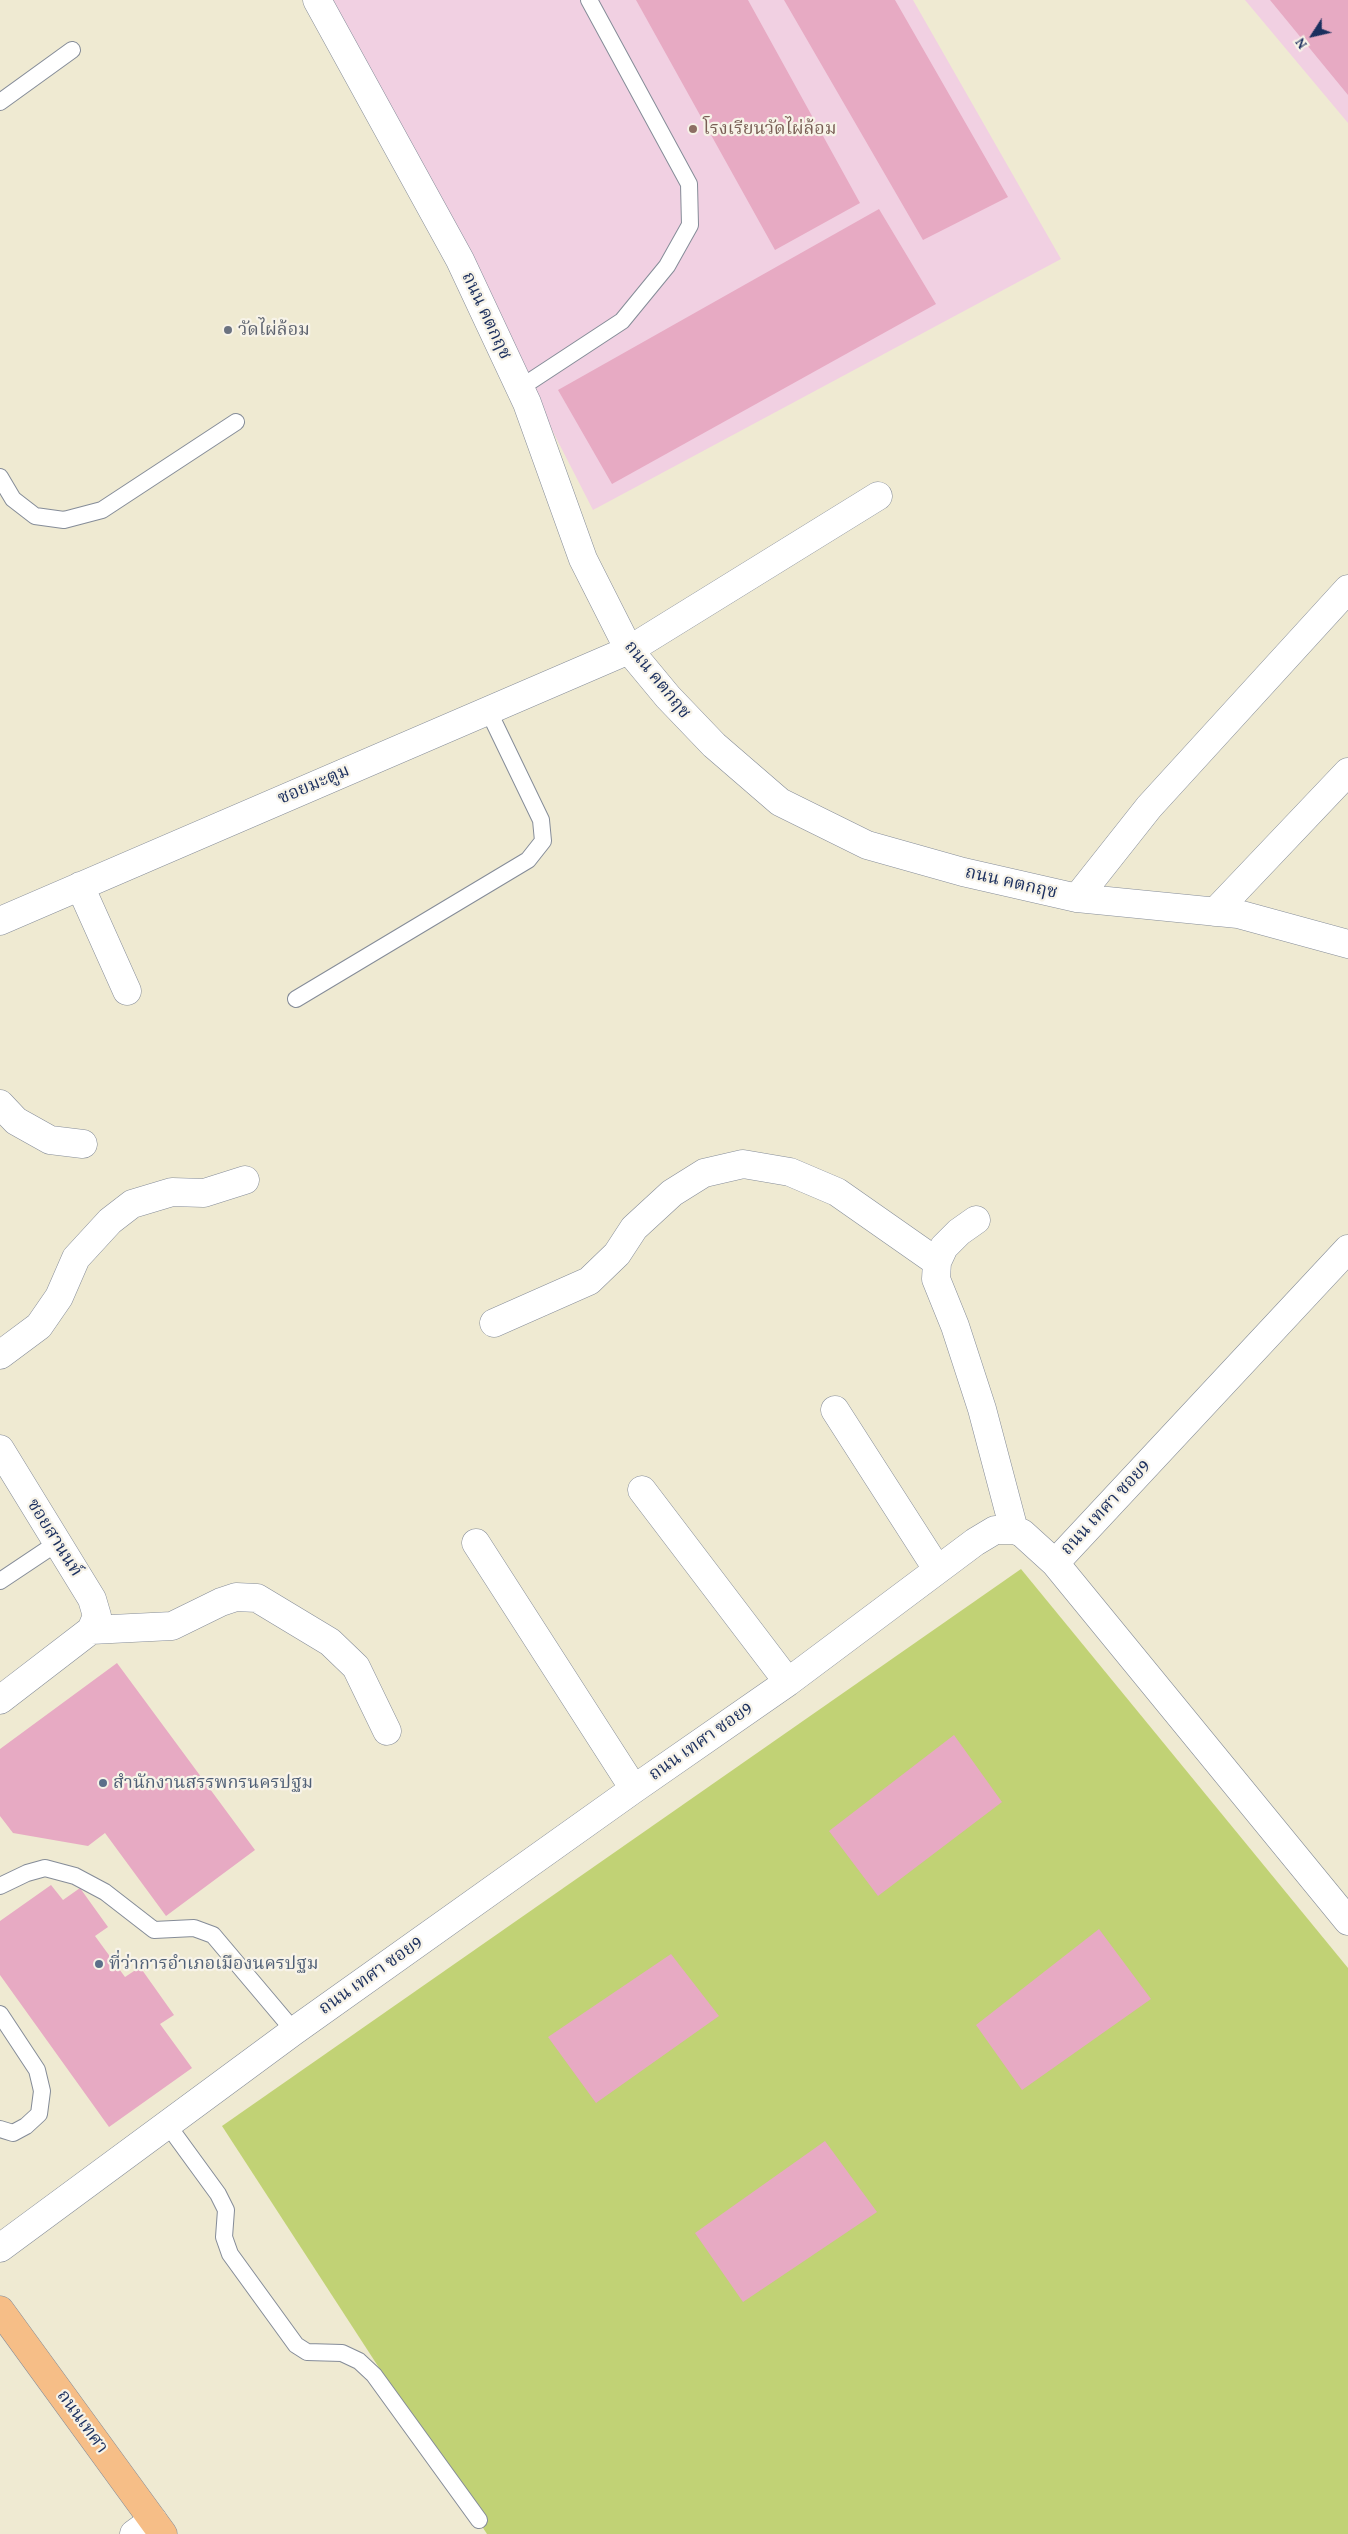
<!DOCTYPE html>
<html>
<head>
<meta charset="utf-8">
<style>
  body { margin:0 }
  #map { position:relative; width:1348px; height:2534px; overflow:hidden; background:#efead2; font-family:"Gentium Book Plus",serif }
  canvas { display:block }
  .north { position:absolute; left:1288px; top:10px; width:50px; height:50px; -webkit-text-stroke:4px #f7f3e8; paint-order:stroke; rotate:235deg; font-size:14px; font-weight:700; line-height:20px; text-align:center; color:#1b2f5e }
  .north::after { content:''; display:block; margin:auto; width:18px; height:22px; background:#1b2f5e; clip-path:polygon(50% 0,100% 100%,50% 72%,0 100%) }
</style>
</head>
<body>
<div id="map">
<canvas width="1348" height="2534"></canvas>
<div class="north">N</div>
</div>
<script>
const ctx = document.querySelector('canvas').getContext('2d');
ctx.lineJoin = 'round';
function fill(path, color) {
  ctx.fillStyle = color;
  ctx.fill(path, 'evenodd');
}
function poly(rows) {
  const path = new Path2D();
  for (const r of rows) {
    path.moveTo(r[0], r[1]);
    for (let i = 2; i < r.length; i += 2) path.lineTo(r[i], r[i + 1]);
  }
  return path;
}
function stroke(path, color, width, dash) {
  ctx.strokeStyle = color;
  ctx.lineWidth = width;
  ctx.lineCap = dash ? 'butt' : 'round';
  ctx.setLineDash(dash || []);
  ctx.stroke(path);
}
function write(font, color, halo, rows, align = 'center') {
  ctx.font = font + ' "Gentium Book Plus","Noto Serif Thai",serif';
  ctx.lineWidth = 4.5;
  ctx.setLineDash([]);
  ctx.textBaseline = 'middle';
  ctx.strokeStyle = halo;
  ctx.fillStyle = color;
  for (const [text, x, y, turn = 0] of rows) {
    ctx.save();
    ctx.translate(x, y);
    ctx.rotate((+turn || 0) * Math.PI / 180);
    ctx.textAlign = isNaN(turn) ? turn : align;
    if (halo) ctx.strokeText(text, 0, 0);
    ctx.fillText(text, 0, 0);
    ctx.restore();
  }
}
const built = poly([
  [332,0,913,0,1061,259,593,510],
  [1245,0,1348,0,1348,123]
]);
const green = poly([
  [1021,1569,1348,1968,1348,2534,487,2534,222,2126]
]);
const building = poly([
  [636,0,748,0,860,203,775,250],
  [784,0,895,0,1008,197,923,240],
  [1270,0,1348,0,1348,95],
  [879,209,936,304,612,484,558,390],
  [117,1663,255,1850,166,1916,105,1833,88,1846,13,1833,0,1816,0,1749],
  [954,1735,1002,1802,878,1896,829,1831],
  [51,1885,63,1900,80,1888,108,1927,95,1936,125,1977,140,1967,174,2015,160,2024,192,2068,109,2127,0,1975,0,1921],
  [1099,1929,1151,1999,1022,2090,976,2025],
  [671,1954,719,2016,596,2103,548,2037],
  [825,2141,877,2212,743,2302,695,2233]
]);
const service = poly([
  [0,102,72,50],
  [520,388,622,321,667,266,690,225,689,184,589,0],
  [0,477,13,499,35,516,64,520,102,510,236,422],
  [296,999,528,860,543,841,541,820,488,710],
  [0,1581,57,1543],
  [0,1886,27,1873,45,1868,75,1876,105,1892,154,1930,194,1928,213,1935,294,2031],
  [0,2014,37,2070,42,2091,39,2114,26,2126,13,2133,0,2129],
  [167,2124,218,2194,226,2210,224,2237,230,2254,296,2345,307,2352,342,2353,359,2361,374,2375,479,2520]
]);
const minor = poly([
  [317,0,460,260,527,403,583,559,629,650,668,697,714,745,780,802,867,845,963,872,1077,898,1238,914,1348,944],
  [80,886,127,991],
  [1077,898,1149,807,1348,589],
  [1215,912,1348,772],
  [0,921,629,650,878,496],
  [0,1104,16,1121,50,1140,83,1144],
  [976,1220,959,1232,944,1247,937,1262,936,1279,955,1326,982,1409,1014,1530],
  [494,1323,589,1281,617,1254,634,1228,672,1193,704,1173,743,1164,790,1172,837,1192,937,1262],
  [0,1355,39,1326,59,1297,76,1258,110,1221,132,1204,172,1192,204,1193,245,1180],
  [835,1410,937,1569],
  [0,1449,92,1599,97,1616,91,1630],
  [642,1490,788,1682],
  [476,1543,634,1789],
  [1055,1563,1348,1921],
  [91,1630,172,1626,221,1602,236,1597,257,1598,330,1642,356,1667,387,1731],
  [0,1700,91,1630],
  [0,2248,294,2031,634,1789,788,1682,975,1542,995,1530,1014,1530,1022,1533,1055,1563,1348,1249],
  [134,2534,153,2520]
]);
const primary = poly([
  [0,2310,163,2534]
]);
const markers = [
  [693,129,5,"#8d6e63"],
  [228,330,5,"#6b7280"],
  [103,1783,5,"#5c6f8a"],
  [99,1964,5,"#5c6f8a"]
];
const educationNames = [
  ["โรงเรียนวัดไผ่ล้อม",703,129]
];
const streetNames = [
  ["ถนน คตกฤช",486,316,65],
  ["ถนน คตกฤช",657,680,51],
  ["ซอยมะตูม",314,785,-23],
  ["ถนน คตกฤช",1011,883,13],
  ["ถนน เทศา ซอย9",1106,1508,-47],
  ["ซอยสานนท์",54,1538,58],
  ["ถนน เทศา ซอย9",701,1742,-35],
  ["ถนน เทศา ซอย9",371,1976,-35],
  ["ถนนเทศา",82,2422,54]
];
const worshipNames = [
  ["วัดไผ่ล้อม",238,330]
];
const serviceNames = [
  ["สำนักงานสรรพกรนครปฐม",113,1783],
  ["ที่ว่าการอำเภอเมืองนครปฐม",109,1964]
];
fill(built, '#f1d0e2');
fill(green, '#c1d275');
fill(building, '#e7aac3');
stroke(service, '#858c98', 18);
stroke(minor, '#858c98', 29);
stroke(primary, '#858c98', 29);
stroke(service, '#fff', 16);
stroke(minor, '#fff', 28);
stroke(primary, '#f6be87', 28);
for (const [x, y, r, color] of markers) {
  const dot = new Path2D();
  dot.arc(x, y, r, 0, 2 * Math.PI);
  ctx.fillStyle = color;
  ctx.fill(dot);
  stroke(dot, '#f7f3e8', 2);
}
write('18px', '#785e54', '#f7f3e8', educationNames, 'left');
write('18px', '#1b2f5e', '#f7f3e8', streetNames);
write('18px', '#5b616d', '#f7f3e8', worshipNames, 'left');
write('18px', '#4e5e75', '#f7f3e8', serviceNames, 'left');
</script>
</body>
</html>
